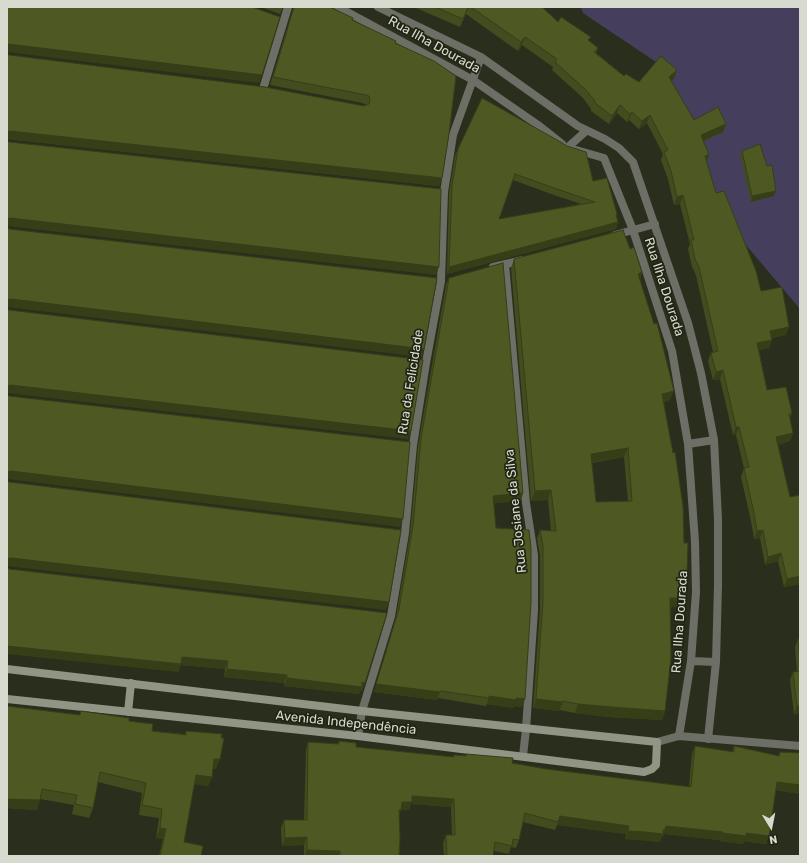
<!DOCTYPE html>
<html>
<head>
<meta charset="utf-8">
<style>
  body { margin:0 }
  #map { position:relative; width:807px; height:863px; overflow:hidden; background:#2a2f1d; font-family:Rubik,sans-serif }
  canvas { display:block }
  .frame { position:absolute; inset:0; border:8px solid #d7dbcf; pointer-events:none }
  .north { position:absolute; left:751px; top:807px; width:40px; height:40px; -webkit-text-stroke:3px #212513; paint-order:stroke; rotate:170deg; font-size:11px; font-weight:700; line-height:16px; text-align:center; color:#d7dbcf }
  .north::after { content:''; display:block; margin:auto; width:14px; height:18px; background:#d7dbcf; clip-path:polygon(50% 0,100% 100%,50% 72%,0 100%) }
</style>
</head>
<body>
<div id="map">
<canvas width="807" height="863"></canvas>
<div class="frame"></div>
<div class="north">N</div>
</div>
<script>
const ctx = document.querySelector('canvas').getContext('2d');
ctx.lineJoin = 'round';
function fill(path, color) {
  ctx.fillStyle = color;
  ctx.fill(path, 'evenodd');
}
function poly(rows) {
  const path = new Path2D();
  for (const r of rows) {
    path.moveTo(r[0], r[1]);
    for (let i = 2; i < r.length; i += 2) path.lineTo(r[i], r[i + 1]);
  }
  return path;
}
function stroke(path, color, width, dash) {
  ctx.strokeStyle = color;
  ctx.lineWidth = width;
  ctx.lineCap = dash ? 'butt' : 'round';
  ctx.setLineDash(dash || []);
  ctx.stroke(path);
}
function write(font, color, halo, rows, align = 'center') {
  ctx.font = font + ' Rubik,sans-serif';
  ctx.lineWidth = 3.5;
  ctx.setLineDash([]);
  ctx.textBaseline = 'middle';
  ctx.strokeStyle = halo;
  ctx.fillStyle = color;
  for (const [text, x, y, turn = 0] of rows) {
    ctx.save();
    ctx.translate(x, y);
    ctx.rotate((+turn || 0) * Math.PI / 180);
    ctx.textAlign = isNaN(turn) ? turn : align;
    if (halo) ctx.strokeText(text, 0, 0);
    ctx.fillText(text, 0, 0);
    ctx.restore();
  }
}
const green = poly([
  [581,7,800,7,800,309,713,206,662,66,583,13]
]);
const street = poly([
  [338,7,473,80,538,125,562,144],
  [378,7,481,57,578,126,605,139,619,148,633,162,688,323,701,373,714,440,718,519,718,585,716,662,708,739],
  [263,89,288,7],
  [567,148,586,131],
  [576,150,604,158,633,230,672,351,688,444,695,542,696,592,691,661,679,736],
  [615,235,655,224],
  [505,264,526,503,534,555,534,610,526,729,523,756],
  [493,267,523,260],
  [688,444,714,440],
  [691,661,716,662],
  [358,736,362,711,391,616,405,533,413,445,426,363,441,281,444,192,453,135,481,57],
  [657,742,679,736,800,746]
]);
const secondary = poly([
  [7,669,362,711,657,742,656,765,652,769,644,772,358,736,7,699],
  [128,712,131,683]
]);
const wall = poly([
  [261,7,283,7,280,14],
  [293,7,330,7,352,20,395,43,442,178,439,186,7,139,9,55,364,106,366,105,363,103,270,85,293,9],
  [416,7,542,7,558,22,589,41,598,48,596,53,624,76,639,82,677,70,674,79,671,81,694,120,726,124,723,132,704,141,707,162,716,193,761,291,786,335,772,338,772,340,769,348,759,350,767,390,792,413,790,418,793,433,790,441,778,445,790,497,800,495,800,584,784,587,778,561,765,565,760,538,754,539,751,521,741,477,744,468,736,435,733,435,720,379,713,380,708,361,711,353,713,352,696,275,692,267,688,249,690,244,680,204,674,205,668,179,661,160,663,154,647,123,639,129,629,120,627,122,617,113,609,124,591,111,591,109,583,98,552,70,553,67,522,45,518,51,466,14,460,27,416,8],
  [567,146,617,214,617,217,618,222,616,229,447,274,449,193,455,156,458,149],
  [513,180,554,195,581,204,499,219],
  [742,151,774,196,751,202,740,156],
  [630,249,642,272,640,280,670,400,664,402,683,607,670,607,665,711,662,720,609,717,575,713,560,710,559,711,533,708,540,610,540,555,537,539,540,530,551,531,548,500,531,501,511,268,514,259],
  [624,457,628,501,596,502,592,463],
  [449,278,523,493,520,501,494,503,496,528,522,707,514,706,513,708,487,704,486,706,438,698,437,700,374,692,396,617,410,534,418,446,446,285],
  [9,569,365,683,362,691,360,690,359,694,284,686,284,683,224,677,225,669,181,665,178,672],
  [798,639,800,639,800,714,794,714,790,680,793,672,797,672,795,647],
  [81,711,129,721,152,731,185,734,186,731,216,769,213,769,212,777,208,786,194,784,184,842,201,856,159,856,163,839,156,838,159,818,139,815,142,793,98,782,93,808,89,818,72,814,74,805,40,799,37,810,7,808,79,715],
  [339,741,356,747,453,757,454,755,466,756,466,754,546,769,689,787,692,754,695,746,732,752,734,746,778,756,780,752,800,794,776,790,766,844,744,841,743,844,720,841,720,840,664,834,662,838,661,838,660,842,642,840,625,839,626,834,557,825,555,830,523,822,519,840,516,848,511,847,509,854,494,851,493,856,444,856,443,843,446,835,452,835,451,807,411,804,409,810,401,810,399,815,399,856,304,856,304,845,282,846,281,828,284,820,304,820,306,750,308,742,338,744]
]);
const shadedWall = poly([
  [525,37,522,45,518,51,521,42],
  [8,44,262,75,259,83,7,52,7,45],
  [677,70,674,79,666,86,669,77],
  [620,105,617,113,609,124,612,116],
  [632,112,629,120,627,122,630,114],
  [650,115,647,123,639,129,642,121],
  [726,124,723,132,698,143,701,135],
  [7,131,10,131,442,178,439,186,7,139],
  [709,155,706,163,705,156],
  [776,191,774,196,751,202,752,196],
  [683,195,680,204,674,205,677,197],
  [7,218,10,218,439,267,436,275,7,226],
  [618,222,616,229,447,274,449,267],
  [642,272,639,282,638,274],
  [7,299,11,299,424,349,422,357,7,307],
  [789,327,786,335,767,339,770,331],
  [772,340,769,348,754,351,757,343],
  [723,370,720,379,713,380,716,372],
  [7,385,10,385,411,431,408,439,7,393],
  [674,391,670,400,659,403,662,394],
  [736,427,739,427,736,435,733,435],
  [793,433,790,441,773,446,776,437],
  [628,448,624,457,587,463,591,454],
  [7,471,11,471,403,519,400,527,7,479],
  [551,490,548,500,531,501,535,491],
  [523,493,520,501,490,504,493,496],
  [763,530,760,538,754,539,757,531],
  [781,553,778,561,765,565,768,557],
  [7,558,11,558,389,602,386,610,7,566],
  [800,576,800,584,784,587,787,579],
  [670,598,686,598,683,607,667,607],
  [7,646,182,657,228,661,225,669,181,665,178,672,7,654],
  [227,669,287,675,284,683,224,677],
  [287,678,362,682,365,683,362,691,360,690,359,694,284,686],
  [376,684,440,692,437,700,374,692],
  [489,696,516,698,525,699,522,707,514,706,513,708,487,704],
  [536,699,563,702,559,711,533,708],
  [578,704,665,711,662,720,609,717,575,713],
  [797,706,800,706,800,714,794,714],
  [214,759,220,759,216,769,210,768],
  [196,775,212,777,208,786,192,784],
  [777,782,800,785,800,794,774,790],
  [412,796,454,799,451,807,411,804,409,810,401,810,398,818,396,818,402,802],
  [7,799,40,800,37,810,7,808],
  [560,816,629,826,626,834,557,825],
  [666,826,723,832,720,840,664,834,662,838,661,838,660,842,625,839,628,831,663,830],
  [160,828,166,829,163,839,156,838],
  [723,833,746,833,769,836,766,844,744,841,743,844,720,841],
  [307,837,304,845,282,846,285,838],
  [307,850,340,851,339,856,305,856]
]);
const building = poly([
  [7,7,252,7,280,17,262,75,8,44,7,45,7,7],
  [294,7,330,7,353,18,352,20,396,41,395,43,434,61,456,76,449,134,442,178,10,131,7,132,7,54,9,55,265,87,364,106,369,104,370,101,369,96,366,95,273,77,294,7],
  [435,7,468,7,463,19,435,7],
  [471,7,542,7,558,22,561,17,591,37,588,40,598,48,594,52,624,76,626,74,639,82,661,56,677,70,669,77,694,120,718,107,726,124,701,135,709,155,705,156,716,193,724,191,756,271,761,291,782,287,789,327,770,331,772,340,757,343,767,390,786,387,792,413,789,414,793,433,776,437,790,497,800,495,800,576,787,579,781,553,768,557,763,530,757,531,754,513,744,468,749,467,739,427,736,427,723,370,716,372,711,353,718,351,699,267,695,259,691,240,694,240,683,195,677,197,671,171,664,152,668,150,650,115,642,121,632,112,630,114,620,105,612,116,594,102,595,101,586,90,555,62,557,59,525,37,521,42,471,7],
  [482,98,559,141,567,146,586,152,593,181,607,178,617,214,616,215,618,222,449,267,452,186,458,149,482,98],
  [515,174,557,189,595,202,499,219,515,174],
  [7,140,9,142,441,189,439,267,10,218,7,219,7,140],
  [760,144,767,166,772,165,776,191,752,196,742,151,760,144],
  [7,227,9,229,437,278,424,349,11,299,7,300,7,227],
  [623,230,630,249,634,247,642,272,638,274,654,324,657,323,674,391,662,394,673,453,675,452,683,506,684,543,688,543,686,598,670,598,671,658,665,711,612,707,578,704,563,701,563,702,536,699,543,601,543,546,540,530,556,531,551,490,535,491,514,259,623,230],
  [628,448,632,501,596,502,591,454,628,448],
  [503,263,523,493,493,496,496,528,529,530,531,548,531,602,525,699,516,698,516,700,489,696,489,698,441,691,440,692,376,684,399,609,413,526,421,438,449,278,503,263],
  [7,308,9,310,423,360,411,431,10,385,7,386,7,308],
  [7,394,9,396,410,442,403,519,11,471,7,472,7,394],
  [7,480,9,482,401,530,389,602,11,558,7,559,7,480],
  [7,567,9,569,387,613,365,683,362,682,362,687,287,678,287,675,227,669,228,661,182,657,181,664,7,646,7,567],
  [798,639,800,639,800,663,798,639],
  [800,671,800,706,797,706,793,672,800,671],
  [7,706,80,715,81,711,129,718,129,721,153,724,152,731,186,735,186,731,222,734,221,738,224,738,220,759,214,759,212,777,196,775,184,842,203,846,201,856,160,856,166,829,160,828,162,809,142,805,146,783,100,772,93,808,75,804,77,795,42,789,40,800,7,799,7,706],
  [339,741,356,743,356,747,454,757,454,755,466,756,466,754,513,758,512,763,546,769,691,787,695,746,734,752,734,746,779,756,780,752,800,753,800,785,777,782,769,836,746,833,746,836,723,833,723,832,666,826,665,830,663,830,663,834,645,832,628,831,629,826,560,816,558,822,525,813,519,840,513,839,512,846,495,842,493,856,447,856,446,835,455,835,454,799,412,796,412,802,402,802,401,810,399,810,400,839,399,856,340,856,340,851,307,850,307,837,285,838,284,820,307,820,308,742,339,744,339,741]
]);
const streetNames = [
  ["Rua Ilha Dourada",434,45,29],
  ["Rua Ilha Dourada",664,287,72],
  ["Rua da Felicidade",411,382,-81],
  ["Rua Josiane da Silva",516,511,-96],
  ["Rua Ilha Dourada",680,622,-86],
  ["Avenida Independência",346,723,6]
];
fill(green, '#453f5d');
stroke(street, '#6d6f66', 8);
stroke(secondary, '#919586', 8);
fill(wall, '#424c1e');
fill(shadedWall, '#363e18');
fill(building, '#4d5823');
stroke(building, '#363e18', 1);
write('13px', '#d7dbcf', '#212513', streetNames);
</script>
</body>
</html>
